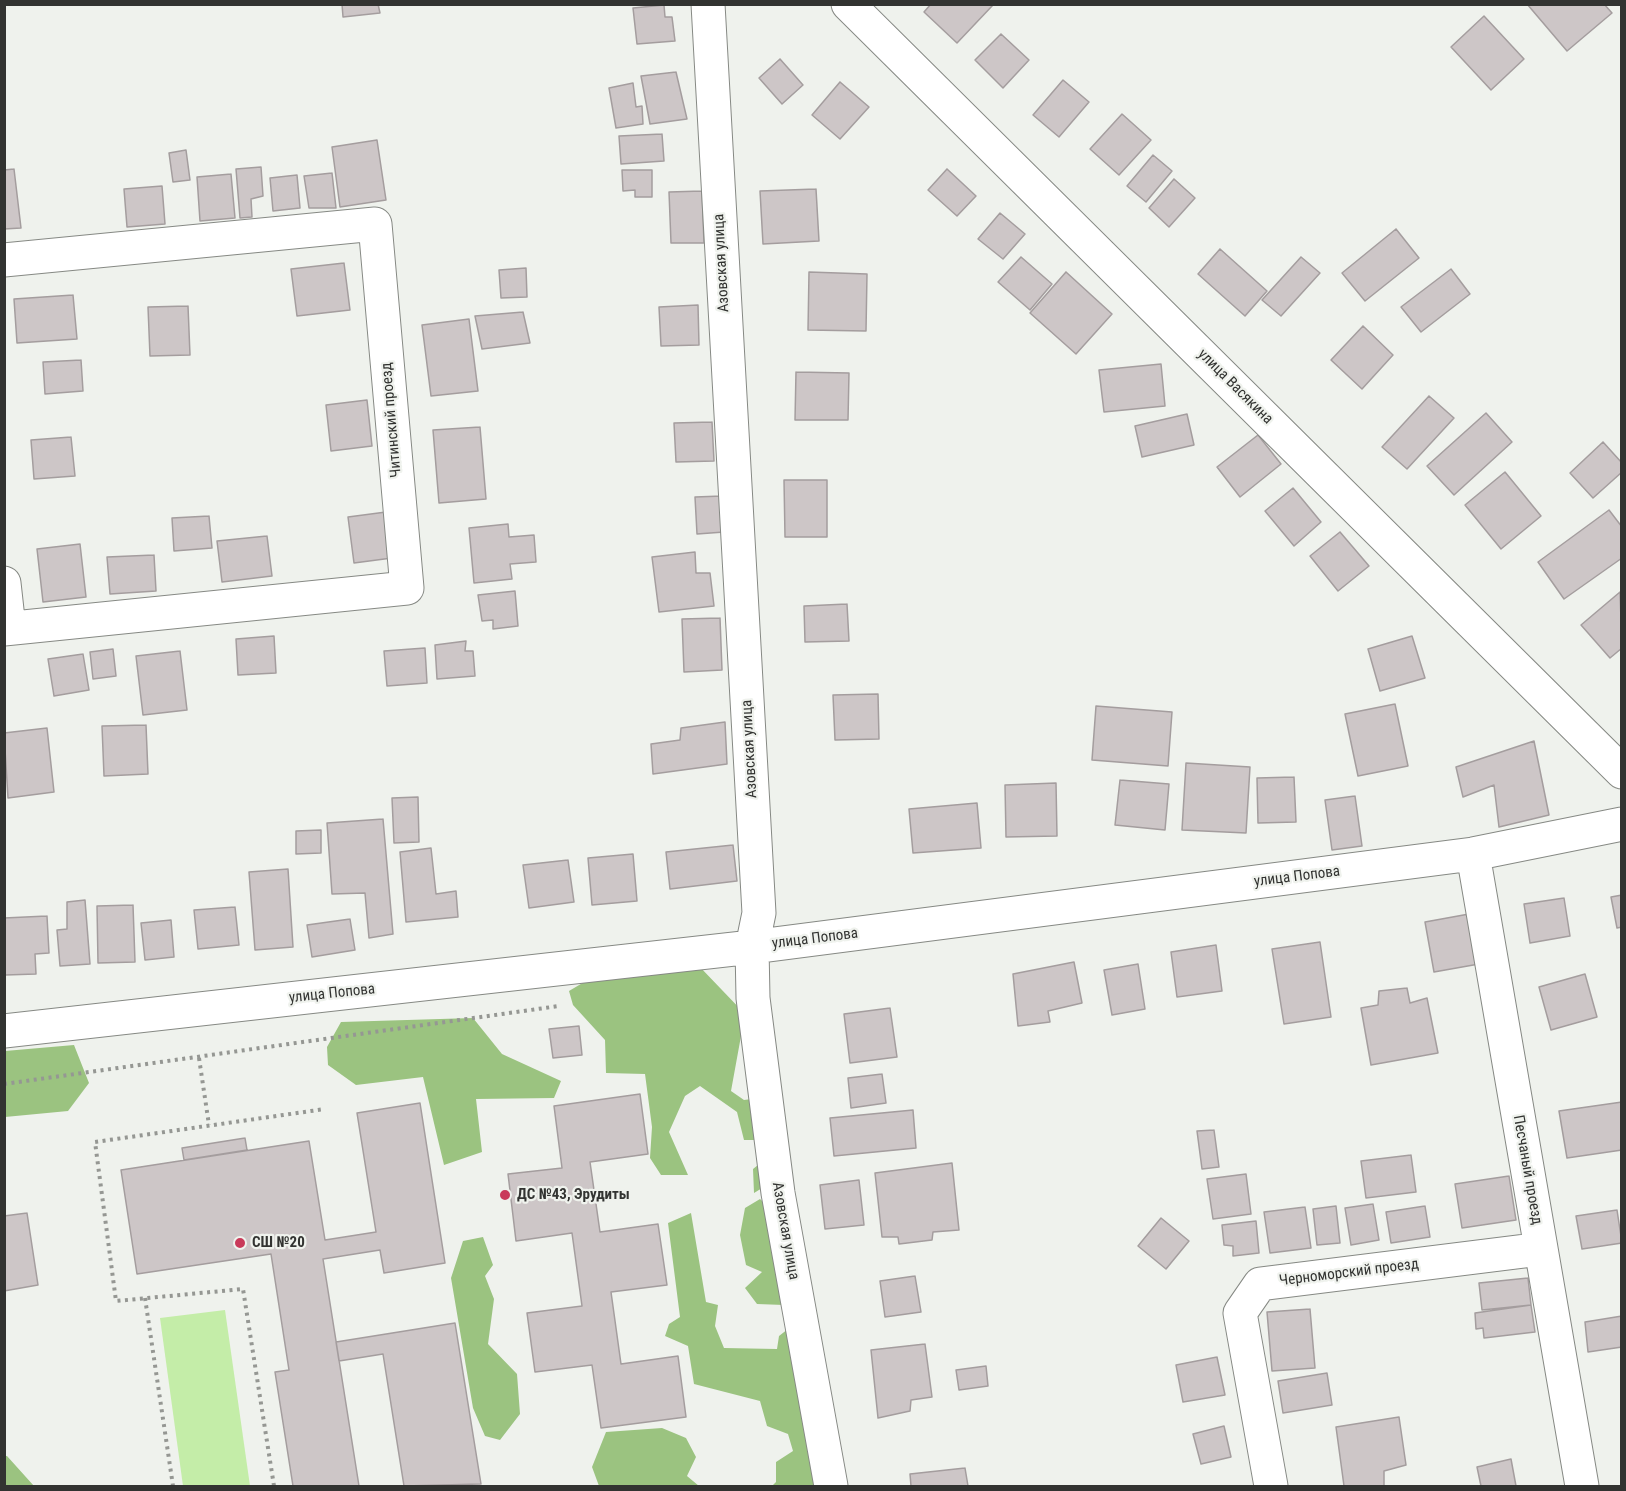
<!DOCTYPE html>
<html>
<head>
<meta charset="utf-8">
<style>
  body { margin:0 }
  #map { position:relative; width:1626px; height:1491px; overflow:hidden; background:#eff2ed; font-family:"Roboto Condensed",sans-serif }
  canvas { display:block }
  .frame { position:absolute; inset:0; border:6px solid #323331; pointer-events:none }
</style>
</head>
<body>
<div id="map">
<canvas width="1626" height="1491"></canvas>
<div class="frame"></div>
</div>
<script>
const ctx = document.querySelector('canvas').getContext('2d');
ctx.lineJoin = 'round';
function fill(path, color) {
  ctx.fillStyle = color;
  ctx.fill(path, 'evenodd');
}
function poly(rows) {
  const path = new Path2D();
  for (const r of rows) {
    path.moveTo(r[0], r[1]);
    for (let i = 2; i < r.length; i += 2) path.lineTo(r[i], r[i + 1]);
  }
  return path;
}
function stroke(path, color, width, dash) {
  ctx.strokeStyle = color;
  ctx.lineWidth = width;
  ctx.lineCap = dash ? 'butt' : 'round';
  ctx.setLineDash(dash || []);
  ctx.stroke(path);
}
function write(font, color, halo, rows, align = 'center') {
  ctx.font = font + ' "Roboto Condensed",sans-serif';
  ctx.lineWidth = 4.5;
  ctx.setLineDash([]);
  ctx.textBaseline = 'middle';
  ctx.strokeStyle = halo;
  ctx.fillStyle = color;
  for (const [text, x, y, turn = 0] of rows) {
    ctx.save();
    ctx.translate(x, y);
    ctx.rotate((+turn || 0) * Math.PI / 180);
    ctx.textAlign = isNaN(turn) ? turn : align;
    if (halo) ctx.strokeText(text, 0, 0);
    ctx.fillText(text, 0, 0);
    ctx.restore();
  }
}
const green = poly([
  [225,1310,250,1486,183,1486,160,1318]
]);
const forest = poly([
  [699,966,745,1014,731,1091,744,1100,775,1096,790,1171,754,1193,753,1169,774,1152,773,1140,744,1140,737,1112,700,1086,685,1096,669,1132,688,1175,661,1175,650,1158,652,1127,645,1074,606,1073,605,1040,573,1005,569,991,596,975],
  [473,1018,502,1054,561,1081,554,1098,476,1099,482,1152,444,1165,423,1077,356,1085,328,1065,327,1047,341,1022],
  [74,1045,89,1083,68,1111,5,1117,5,1051],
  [760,1199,776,1214,784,1305,757,1304,745,1288,762,1272,746,1265,740,1235,745,1208],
  [691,1213,706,1302,718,1305,715,1326,724,1348,777,1349,779,1336,788,1329,827,1486,772,1486,776,1482,776,1462,793,1451,788,1434,767,1426,760,1401,694,1384,688,1346,665,1336,669,1324,680,1317,668,1223],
  [483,1237,493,1265,485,1276,494,1299,488,1344,517,1374,520,1414,500,1440,485,1436,473,1408,451,1278,463,1241],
  [662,1428,686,1438,696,1457,687,1476,699,1486,599,1486,592,1467,606,1432],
  [4,1456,7,1456,34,1486,5,1486]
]);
const building = poly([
  [342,4,378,4,380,13,343,17,342,4],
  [931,4,991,4,993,5,957,43,924,12,931,4],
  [1527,4,1604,4,1612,13,1567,51,1527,4],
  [664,5,665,17,672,17,675,41,637,44,633,8,664,5],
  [1484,16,1524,59,1491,90,1451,47,1484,16],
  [1001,34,1029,60,1003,88,975,60,1001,34],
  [780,59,803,85,782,104,759,78,780,59],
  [676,72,687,119,650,124,641,76,676,72],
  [1063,80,1089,102,1059,137,1033,115,1063,80],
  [840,82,869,107,840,139,812,115,840,82],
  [633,83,636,107,642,106,643,124,616,128,609,88,633,83],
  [1122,114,1151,140,1119,175,1090,149,1122,114],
  [662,134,664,161,621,164,619,136,662,134],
  [377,140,386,200,340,207,332,147,377,140],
  [186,150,190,180,173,182,169,153,186,150],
  [1153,155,1172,171,1146,202,1127,186,1153,155],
  [261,167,263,196,251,199,252,217,240,218,236,169,261,167],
  [14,169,21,228,4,229,4,170,14,169],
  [947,169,976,196,957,216,928,190,947,169],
  [622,170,652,170,652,197,635,197,635,190,623,191,622,170],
  [332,173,336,208,309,208,304,176,332,173],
  [231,174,235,218,200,221,197,177,231,174],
  [297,175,300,208,273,211,270,178,297,175],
  [1174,179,1195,198,1169,227,1149,208,1174,179],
  [162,186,165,224,127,227,124,189,162,186],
  [816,189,819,241,763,244,760,191,816,189],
  [702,191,704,243,671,243,669,192,702,191],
  [1000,213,1025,234,1003,259,978,239,1000,213],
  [1396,229,1419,258,1365,301,1342,273,1396,229],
  [1220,249,1267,291,1245,316,1198,274,1220,249],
  [1021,257,1052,284,1030,310,998,282,1021,257],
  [1301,257,1320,273,1281,316,1262,300,1301,257],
  [344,263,350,310,297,316,291,269,344,263],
  [526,268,527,297,501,298,499,270,526,268],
  [1451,269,1470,294,1421,332,1401,307,1451,269],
  [809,272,867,274,866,331,808,330,809,272],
  [1066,272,1112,314,1076,354,1030,313,1066,272],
  [73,295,77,339,17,343,14,299,73,295],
  [698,305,699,345,661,346,659,307,698,305],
  [188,306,190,355,150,356,148,307,188,306],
  [523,312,530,343,482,349,475,316,523,312],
  [469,319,478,391,431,396,422,325,469,319],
  [1363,326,1393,355,1362,389,1331,360,1363,326],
  [81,360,83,391,45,394,43,362,81,360],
  [1161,364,1165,406,1104,412,1099,370,1161,364],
  [796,372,849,373,848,420,795,420,796,372],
  [1429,396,1454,418,1407,469,1382,447,1429,396],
  [367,400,372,446,331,451,326,405,367,400],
  [1486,413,1512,442,1454,495,1427,466,1486,413],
  [1187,414,1194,445,1142,457,1135,426,1187,414],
  [712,422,714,461,676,462,674,423,712,422],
  [480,427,486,499,439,503,433,430,480,427],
  [1258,435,1281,464,1240,497,1217,467,1258,435],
  [71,437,75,476,34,479,31,440,71,437],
  [1603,442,1622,463,1622,472,1593,498,1570,473,1603,442],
  [1505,472,1541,516,1501,549,1465,505,1505,472],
  [784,480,827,480,827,537,785,537,784,480],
  [1293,488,1321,522,1294,546,1265,511,1293,488],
  [722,496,724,532,697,534,695,497,722,496],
  [1609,510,1622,527,1622,558,1564,599,1538,562,1609,510],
  [386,512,392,558,354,563,348,517,386,512],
  [209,516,212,548,174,551,172,518,209,516],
  [508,524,509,537,534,535,536,562,510,564,512,579,474,583,469,528,508,524],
  [1340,532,1369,566,1338,591,1310,556,1340,532],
  [267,536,272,576,222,582,217,541,267,536],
  [80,544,86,597,43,602,37,549,80,544],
  [695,552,696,573,710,573,714,606,659,612,652,557,695,552],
  [154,555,156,591,110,594,107,557,154,555],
  [515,591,518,626,493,629,493,620,482,621,478,595,515,591],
  [1620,592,1622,648,1610,658,1581,625,1620,592],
  [847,604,849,641,805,642,804,606,847,604],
  [720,618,722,670,684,672,682,619,720,618],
  [274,636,276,673,238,675,236,639,274,636],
  [1412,636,1425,678,1380,691,1368,649,1412,636],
  [466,641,465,651,473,651,475,676,437,679,435,645,466,641],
  [425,648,427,683,387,686,384,651,425,648],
  [113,649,116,676,93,679,90,652,113,649],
  [180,651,187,710,143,715,136,656,180,651],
  [83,654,89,690,54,696,48,659,83,654],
  [878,694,879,739,835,740,833,695,878,694],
  [1395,704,1408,766,1358,776,1345,714,1395,704],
  [1096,706,1172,712,1168,766,1092,760,1096,706],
  [725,722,727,764,653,774,651,744,680,740,681,728,725,722],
  [146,725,148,774,104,776,102,726,146,725],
  [47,728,54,792,8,798,4,733,47,728],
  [1534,741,1549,815,1499,827,1494,785,1463,797,1456,767,1534,741],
  [1186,763,1250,767,1246,833,1182,830,1186,763],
  [1294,777,1296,822,1258,823,1257,778,1294,777],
  [1120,780,1169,784,1165,830,1115,825,1120,780],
  [1056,783,1057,836,1006,837,1005,785,1056,783],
  [1355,796,1362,846,1332,850,1325,800,1355,796],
  [418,797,419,842,394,843,392,798,418,797],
  [977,803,981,848,913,853,909,809,977,803],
  [383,819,393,934,369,938,365,893,332,894,327,823,383,819],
  [321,830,321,853,296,854,296,831,321,830],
  [733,845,737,881,670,889,666,852,733,845],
  [431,848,436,894,456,891,458,917,406,922,400,852,431,848],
  [633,854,637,901,592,905,588,858,633,854],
  [568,860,574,902,529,908,523,865,568,860],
  [288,869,293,947,255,950,249,872,288,869],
  [1622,895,1622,927,1617,928,1611,897,1622,895],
  [1564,898,1570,936,1530,943,1524,904,1564,898],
  [85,900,90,964,60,966,57,930,67,929,67,902,85,900],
  [133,905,135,962,98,963,97,906,133,905],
  [235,907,239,945,198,949,194,910,235,907],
  [1469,914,1479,964,1434,972,1425,922,1469,914],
  [47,916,49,953,35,954,36,974,5,975,4,918,47,916],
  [350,919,355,950,312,957,307,925,350,919],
  [171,920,174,957,145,960,141,923,171,920],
  [1320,942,1331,1017,1284,1024,1272,949,1320,942],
  [1216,945,1222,991,1177,997,1171,952,1216,945],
  [1074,962,1082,1003,1048,1011,1050,1022,1018,1026,1013,974,1074,962],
  [1138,964,1145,1009,1112,1015,1104,970,1138,964],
  [1585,974,1597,1017,1551,1030,1539,987,1585,974],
  [1407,988,1410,1003,1427,998,1438,1053,1371,1065,1361,1008,1378,1005,1379,991,1407,988],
  [890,1008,897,1057,850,1063,844,1014,890,1008],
  [579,1026,582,1055,553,1058,549,1029,579,1026],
  [882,1074,886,1103,851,1108,848,1078,882,1074],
  [640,1094,648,1154,590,1162,600,1232,658,1224,667,1285,611,1292,621,1364,678,1356,686,1417,601,1428,592,1365,535,1372,527,1313,582,1306,572,1233,516,1241,508,1174,562,1168,554,1106,640,1094],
  [1622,1102,1622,1150,1567,1158,1559,1111,1622,1102],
  [420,1103,445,1263,384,1273,380,1250,323,1259,359,1486,293,1486,275,1372,289,1370,271,1254,137,1274,121,1170,309,1141,325,1240,376,1232,357,1113,420,1103],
  [913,1110,916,1148,834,1156,830,1118,913,1110],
  [1214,1130,1219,1167,1202,1169,1197,1131,1214,1130],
  [245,1138,247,1150,184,1160,182,1148,245,1138],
  [1411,1155,1416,1192,1366,1198,1361,1161,1411,1155],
  [952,1163,959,1230,933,1232,932,1240,899,1244,898,1237,882,1237,875,1173,952,1163],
  [1246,1174,1251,1214,1213,1219,1207,1179,1246,1174],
  [1509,1176,1516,1220,1462,1228,1455,1184,1509,1176],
  [859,1180,864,1225,825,1229,820,1185,859,1180],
  [1373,1204,1379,1240,1351,1245,1345,1208,1373,1204],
  [1336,1206,1340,1243,1317,1245,1313,1209,1336,1206],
  [1425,1206,1430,1237,1391,1243,1386,1212,1425,1206],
  [1305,1207,1311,1248,1270,1253,1264,1212,1305,1207],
  [1617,1210,1622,1243,1582,1249,1576,1216,1617,1210],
  [27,1213,38,1285,4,1291,4,1216,27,1213],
  [1161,1218,1189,1241,1166,1269,1138,1246,1161,1218],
  [1256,1221,1259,1253,1233,1256,1233,1246,1224,1245,1222,1225,1256,1221],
  [915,1276,921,1312,885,1317,880,1281,915,1276],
  [1528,1278,1531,1305,1482,1310,1479,1283,1528,1278],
  [1531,1305,1535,1332,1484,1338,1483,1328,1476,1329,1475,1313,1531,1305],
  [1310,1309,1315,1368,1272,1371,1267,1312,1310,1309],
  [1622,1316,1622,1347,1588,1352,1585,1322,1622,1316],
  [455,1323,481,1484,404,1486,383,1354,339,1361,336,1342,455,1323],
  [925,1344,932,1397,911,1400,910,1411,878,1418,871,1350,925,1344],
  [1217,1357,1225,1395,1183,1402,1176,1365,1217,1357],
  [986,1366,988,1386,959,1390,956,1370,986,1366],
  [1327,1373,1332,1405,1283,1413,1278,1381,1327,1373],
  [1399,1417,1406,1465,1384,1471,1384,1486,1344,1486,1336,1427,1399,1417],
  [1224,1426,1231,1457,1201,1464,1193,1434,1224,1426],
  [1511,1459,1516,1486,1481,1486,1477,1467,1511,1459],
  [965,1468,968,1486,911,1486,910,1474,965,1468]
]);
const path = poly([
  [199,1058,209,1125],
  [4,1084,559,1006],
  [145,1298,173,1486],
  [274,1486,243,1289,116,1301,95,1142,325,1109]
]);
const street = poly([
  [708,4,759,913,752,947,753,998,778,1193,831,1486],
  [848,4,1622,772],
  [4,260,375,224,407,588,4,629],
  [4,583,9,628],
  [1473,854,1582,1486],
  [4,1031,752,947,1473,854,1622,824],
  [1271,1486,1240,1313,1260,1284,1541,1249]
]);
const markers = [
  [505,1195,6,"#c93a5a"],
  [240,1243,6,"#c93a5a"]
];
const streetNames = [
  ["Азовская улица",722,263,-93],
  ["улица Васякина",1235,387,45],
  ["Читинский проезд",392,420,-95],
  ["Азовская улица",750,749,-93],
  ["улица Попова",1297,877,-7],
  ["улица Попова",815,939,-7],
  ["улица Попова",332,994,-6],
  ["Песчаный проезд",1527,1170,80],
  ["Азовская улица",785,1231,80],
  ["Черноморский проезд",1349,1273,-7]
];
const poiNames = [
  ["ДС №43, Эрудиты",517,1195],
  ["СШ №20",252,1243]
];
fill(green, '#c4eda8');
fill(forest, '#9bc380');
fill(building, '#cdc6c7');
stroke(building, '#a49d9e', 1.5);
stroke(street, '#868984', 35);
stroke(path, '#959793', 4, [3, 4.5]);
stroke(street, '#fff', 33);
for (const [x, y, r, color] of markers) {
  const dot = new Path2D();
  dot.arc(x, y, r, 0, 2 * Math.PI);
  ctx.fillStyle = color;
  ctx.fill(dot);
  stroke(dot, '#eff2ed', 2);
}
write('15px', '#323331', '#eff2ed', streetNames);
write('bold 15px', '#323331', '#eff2ed', poiNames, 'left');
</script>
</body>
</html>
